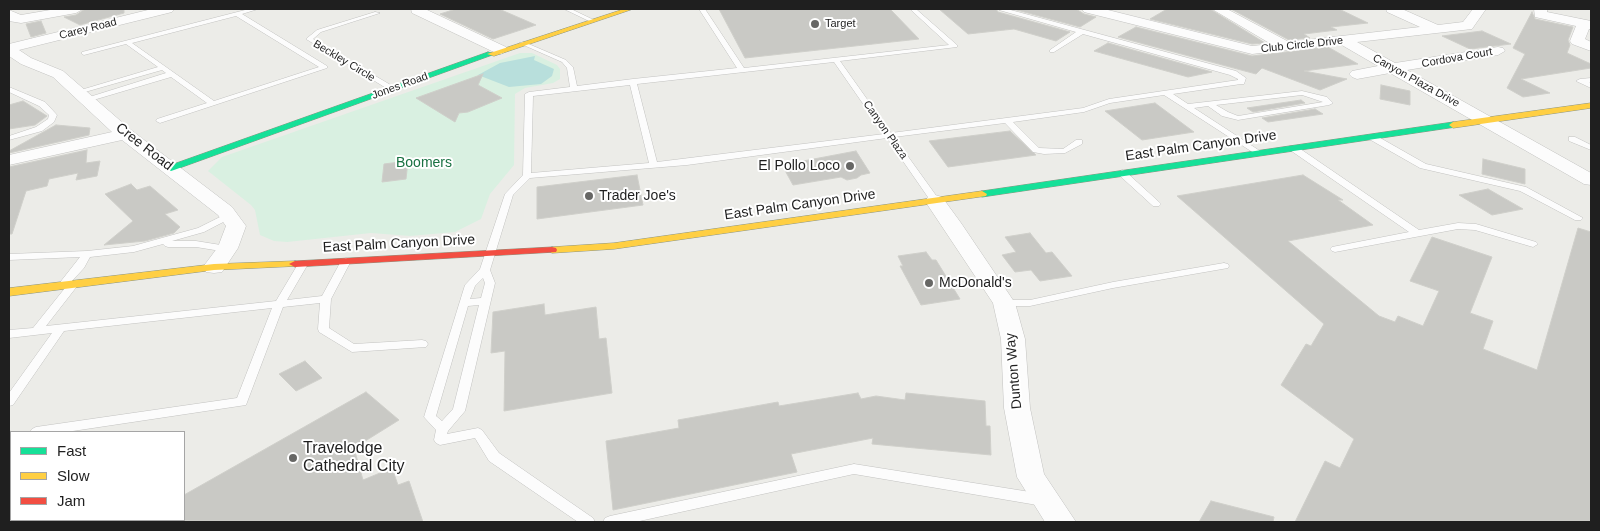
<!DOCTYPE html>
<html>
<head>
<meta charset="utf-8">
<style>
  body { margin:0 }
  #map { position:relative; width:1600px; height:531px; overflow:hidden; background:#ecece8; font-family:Helvetica,sans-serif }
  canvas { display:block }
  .frame { position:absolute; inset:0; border:10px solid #1f1f1f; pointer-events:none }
  .legend { position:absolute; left:10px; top:431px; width:175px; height:90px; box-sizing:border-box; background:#fff; border:1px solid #a5a5a5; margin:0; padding:6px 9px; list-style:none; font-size:15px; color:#1f1f1f }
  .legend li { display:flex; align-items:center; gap:10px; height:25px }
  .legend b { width:25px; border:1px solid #a5a5a5 }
</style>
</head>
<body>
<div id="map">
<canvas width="1600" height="531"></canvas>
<div class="frame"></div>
<ul class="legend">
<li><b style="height:6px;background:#16e098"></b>Fast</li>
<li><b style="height:6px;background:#ffcf43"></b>Slow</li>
<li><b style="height:6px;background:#f24e42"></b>Jam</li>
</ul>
</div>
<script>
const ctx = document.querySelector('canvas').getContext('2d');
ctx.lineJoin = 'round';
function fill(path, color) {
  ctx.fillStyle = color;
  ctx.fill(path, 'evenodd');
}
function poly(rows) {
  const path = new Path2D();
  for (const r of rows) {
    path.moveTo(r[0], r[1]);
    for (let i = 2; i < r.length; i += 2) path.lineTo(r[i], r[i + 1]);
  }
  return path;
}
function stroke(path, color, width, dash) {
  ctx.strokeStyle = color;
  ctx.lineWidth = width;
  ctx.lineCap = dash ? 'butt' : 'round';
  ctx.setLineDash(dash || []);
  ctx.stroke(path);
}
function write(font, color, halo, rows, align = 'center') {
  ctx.font = font + ' Helvetica,sans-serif';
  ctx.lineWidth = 4;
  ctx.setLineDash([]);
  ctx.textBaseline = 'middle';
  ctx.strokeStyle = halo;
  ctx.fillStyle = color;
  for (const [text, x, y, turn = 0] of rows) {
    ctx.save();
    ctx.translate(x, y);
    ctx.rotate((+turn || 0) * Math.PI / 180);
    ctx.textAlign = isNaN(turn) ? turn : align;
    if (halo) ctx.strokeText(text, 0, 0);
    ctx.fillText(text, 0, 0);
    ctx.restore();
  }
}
const park = poly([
  [520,53,532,53,557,65,560,69,560,79,553,83,525,88,515,94,514,165,490,194,481,219,455,232,410,236,371,233,287,242,274,241,260,235,255,210,251,205,208,171,222,157]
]);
const pitch = poly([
  [535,56,534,60,554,69,552,76,541,84,509,87,478,75,500,63]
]);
const building = poly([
  [85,9,124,9,124,13,80,25,64,17,76,15,85,9],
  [456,9,499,9,536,25,493,39,440,14,456,9],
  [719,9,890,9,919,39,745,58,719,9],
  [939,9,996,9,998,12,1070,32,1056,41,1014,29,968,34,939,9],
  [1013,9,1076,9,1084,14,1096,17,1080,27,1013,9],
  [1167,9,1210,9,1265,43,1252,44,1150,19,1167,9],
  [1231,9,1339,9,1368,23,1331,27,1337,30,1304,34,1310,38,1289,40,1231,9],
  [1532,12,1535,19,1573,27,1568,40,1570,45,1567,53,1591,64,1591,68,1521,79,1550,93,1523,97,1507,88,1525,54,1513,48,1532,12],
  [41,21,46,33,31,37,26,24,41,21],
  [1136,27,1252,56,1328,47,1358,64,1304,71,1347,79,1320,90,1262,68,1256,74,1118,37,1136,27],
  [1482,31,1511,44,1470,49,1442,36,1482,31],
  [1108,43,1212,72,1188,77,1094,51,1108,43],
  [483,74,478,85,502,98,468,112,459,113,455,122,416,98,483,74],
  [1381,85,1410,91,1410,105,1380,99,1381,85],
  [1301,100,1305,103,1253,112,1247,108,1301,100],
  [23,101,47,116,35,125,9,129,9,105,23,101],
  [1155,103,1194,132,1142,140,1105,111,1155,103],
  [1315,109,1323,114,1268,122,1262,118,1315,109],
  [56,125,90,128,89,135,9,153,9,151,56,125],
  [1010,131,1036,155,948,167,929,141,1010,131],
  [87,150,86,163,100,161,97,176,76,180,78,173,49,179,47,186,26,191,12,234,9,234,9,167,87,150],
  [856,151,870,173,861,175,857,178,847,180,841,177,793,185,782,165,856,151],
  [1483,159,1525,169,1525,184,1482,174,1483,159],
  [408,161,406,179,382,182,384,164,408,161],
  [637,175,643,205,537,219,537,187,637,175],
  [1303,175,1343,200,1338,200,1373,225,1288,241,1379,316,1395,322,1398,316,1423,326,1439,291,1410,281,1432,237,1492,257,1470,313,1493,321,1483,349,1537,370,1578,228,1591,232,1591,522,1295,522,1325,461,1340,468,1354,439,1281,385,1306,344,1311,346,1324,324,1177,196,1303,175],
  [131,184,137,190,150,186,178,210,165,214,180,227,174,233,145,241,104,245,133,221,105,194,131,184],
  [1488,189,1523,209,1492,215,1459,195,1488,189],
  [1030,233,1046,253,1052,252,1072,276,1040,281,1031,270,1015,272,1002,255,1016,252,1005,237,1030,233],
  [926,252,932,260,936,260,960,299,921,305,900,266,903,266,898,256,926,252],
  [544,304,545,315,596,307,599,339,606,338,612,393,504,411,505,351,491,353,493,312,544,304],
  [305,361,322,378,296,391,279,374,305,361],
  [366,392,399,420,354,448,363,480,392,468,398,485,409,481,423,522,184,522,184,495,366,392],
  [858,393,861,399,876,396,905,400,906,393,985,401,986,426,990,426,991,455,872,444,873,438,791,454,797,472,613,510,606,441,679,428,678,420,778,402,779,406,858,393],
  [1211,501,1274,517,1273,522,1199,522,1211,501]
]);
const lane = poly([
  [249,9,258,9,242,14,327,66,327,68,160,123,156,121,157,119,207,103,171,77,90,101,87,101,83,99,166,73,162,70,78,94,74,92,158,67,126,44,84,55,82,54,82,52,249,9],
  [236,16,319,67,214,101,132,43,236,16],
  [564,9,571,9,596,21,591,22,564,9],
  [699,9,705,9,744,68,949,45,910,9,916,9,957,45,957,47,840,61,891,133,1083,108,1109,99,1238,80,1238,79,1230,75,1083,34,1054,52,1050,52,1050,50,1076,32,999,10,998,9,1007,9,1236,71,1246,78,1244,84,1241,84,1173,94,1188,104,1302,91,1327,97,1333,103,1329,105,1238,120,1222,116,1208,106,1194,108,1260,151,1260,155,1257,155,1164,95,1110,103,1084,112,1013,122,1039,148,1063,149,1076,140,1082,140,1082,144,1065,153,1044,154,1033,152,1005,123,894,137,940,201,935,204,932,203,887,138,687,165,530,178,513,195,490,270,495,283,465,411,448,431,447,434,478,428,482,430,499,453,593,518,595,522,578,522,489,461,475,438,440,445,436,443,434,440,436,430,424,417,465,285,480,269,505,194,523,175,525,94,529,92,570,87,567,68,562,62,519,43,524,42,566,60,573,67,577,86,633,79,737,68,699,9],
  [834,62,884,134,657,162,637,84,834,62],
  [630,85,649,163,531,173,533,96,630,85],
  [1302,95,1323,102,1238,116,1228,112,1216,105,1302,95],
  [483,278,485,283,481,298,470,299,475,286,483,278],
  [479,305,453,409,442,421,436,416,468,306,479,305],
  [375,12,380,13,321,32,313,39,394,87,394,91,391,91,306,39,317,30,375,12],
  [1591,78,1591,82,1589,82,1591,83,1591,88,1576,81,1580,79,1591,78],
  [9,87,45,102,57,115,54,122,42,131,9,140,9,136,36,127,48,119,49,115,39,106,9,92,9,87],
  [1369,135,1375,135,1426,164,1526,187,1583,218,1581,220,1575,220,1520,191,1420,168,1369,139,1369,135],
  [1569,137,1575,137,1591,145,1591,150,1569,141,1569,137],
  [1290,146,1296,146,1419,230,1458,223,1476,224,1536,242,1538,244,1533,247,1475,230,1458,229,1335,252,1332,251,1330,249,1332,247,1409,232,1290,150,1290,146],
  [1122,170,1125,171,1159,202,1161,204,1159,206,1153,206,1119,175,1118,173,1122,170],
  [228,213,233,216,231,218,204,232,172,241,196,241,227,246,232,249,230,251,227,252,196,247,168,247,165,246,163,244,134,252,90,257,84,268,71,282,77,283,78,285,46,326,276,301,298,264,303,261,308,264,287,300,322,296,341,261,346,258,351,261,331,299,329,328,354,344,422,340,426,341,428,344,426,347,352,352,319,332,318,329,320,303,283,307,246,405,66,432,30,432,32,429,36,427,237,398,272,308,64,331,13,405,9,406,9,393,52,333,9,338,9,330,33,328,65,288,59,287,58,285,80,257,9,260,9,254,87,251,133,246,198,228,228,213],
  [1224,263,1228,264,1229,266,1228,268,1113,288,1030,306,1004,306,999,303,1004,300,1030,300,1113,282,1224,263],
  [9,431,14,432,11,432,11,441,9,441,9,431],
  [854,464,1043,494,1048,496,1050,500,1048,504,1043,506,854,474,635,522,603,522,605,518,610,516,854,464]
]);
const street = poly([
  [56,9,83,9,76,13,21,23,9,21,9,10,21,15,56,9],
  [152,9,174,9,172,12,19,50,31,58,63,71,131,130,232,207,246,226,238,248,222,272,214,273,206,272,203,267,218,247,226,226,218,215,122,140,9,165,9,155,112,132,53,77,21,64,9,56,9,44,152,9],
  [411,9,425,9,506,47,508,50,501,54,496,53,412,13,411,9],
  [1082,9,1104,9,1252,46,1271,44,1212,9,1227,9,1289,42,1420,27,1387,12,1386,9,1402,9,1438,25,1463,22,1473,9,1486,9,1472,29,1357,42,1395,63,1498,47,1503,48,1505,51,1498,55,1407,70,1591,173,1591,185,1584,184,1390,73,1357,79,1352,77,1349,74,1352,71,1378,66,1340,44,1252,54,1084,12,1082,9],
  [1534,9,1547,9,1547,12,1591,21,1591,29,1589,29,1585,39,1591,42,1591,51,1572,44,1570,41,1576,26,1535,17,1534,9],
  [935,195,942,197,961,223,1015,303,1025,339,1030,408,1044,474,1076,522,1045,522,1017,477,1004,408,1001,339,993,303,925,201,928,197,935,195]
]);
const fast = poly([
  [488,52,495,54,174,170,171,171,166,168,168,166,488,52],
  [1453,122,1456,123,1456,127,982,197,977,194,982,191,1453,122]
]);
const slow = poly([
  [624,9,633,9,494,56,487,54,624,9],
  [1591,103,1591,108,1453,128,1449,125,1453,122,1591,103],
  [982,191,987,194,986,196,614,249,552,253,547,250,552,247,614,243,982,191],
  [295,261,299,262,301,264,299,266,214,270,9,296,9,288,214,264,295,261]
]);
const jam = poly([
  [552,247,556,248,557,250,556,252,295,267,289,264,295,261,552,247]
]);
const markers = [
  [815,24,5,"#676765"],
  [850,166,5,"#676765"],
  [589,196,5,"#676765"],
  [929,283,5,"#676765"],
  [293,458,5,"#676765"]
];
const farPoinames = [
  ["Target",825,24]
];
const farStreetnames = [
  ["Carey Road",88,29,-14],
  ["Club Circle Drive",1302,45,-6],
  ["Cordova Court",1457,58,-10],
  ["Beckley Circle",344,61,31],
  ["Canyon Plaza Drive",1416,81,29],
  ["Jones Road",400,86,-20],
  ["Canyon Plaza",885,130,55]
];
const streetNames = [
  ["East Palm Canyon Drive",1201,146,-8],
  ["Cree Road",144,147,38],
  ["East Palm Canyon Drive",800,205,-8],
  ["East Palm Canyon Drive",399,244,-3],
  ["Dunton Way",1014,371,-95]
];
const parkNames = [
  ["Boomers",424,163]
];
const poiNames = [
  ["El Pollo Loco",840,166,"right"],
  ["Trader Joe's",599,196],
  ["McDonald's",939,283]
];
const nearPoinames = [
  ["Travelodge",303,449],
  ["Cathedral City",303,467]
];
fill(park, '#d9f0e1');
fill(pitch, '#b8dfdc');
fill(building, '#c9c9c5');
stroke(building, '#cfcfca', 1);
stroke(lane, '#c2c2c0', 1);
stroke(street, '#c2c2c0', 1);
stroke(fast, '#8c9582', 1);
stroke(slow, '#8c9582', 1);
stroke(jam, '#8c9582', 1);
fill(lane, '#fcfcfc');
fill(street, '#fcfcfc');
fill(fast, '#16e098');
fill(slow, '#ffcf43');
fill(jam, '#f24e42');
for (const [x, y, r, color] of markers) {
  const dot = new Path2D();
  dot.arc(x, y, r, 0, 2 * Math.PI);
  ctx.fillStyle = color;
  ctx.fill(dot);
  stroke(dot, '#fff', 2);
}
write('11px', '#1f1f1f', '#fff', farPoinames, 'left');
write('11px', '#1f1f1f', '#fff', farStreetnames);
write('14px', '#1f1f1f', '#fff', streetNames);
write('14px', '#197142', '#fff', parkNames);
write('14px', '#1f1f1f', '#fff', poiNames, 'left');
write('16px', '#1f1f1f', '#fff', nearPoinames, 'left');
</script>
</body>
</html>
